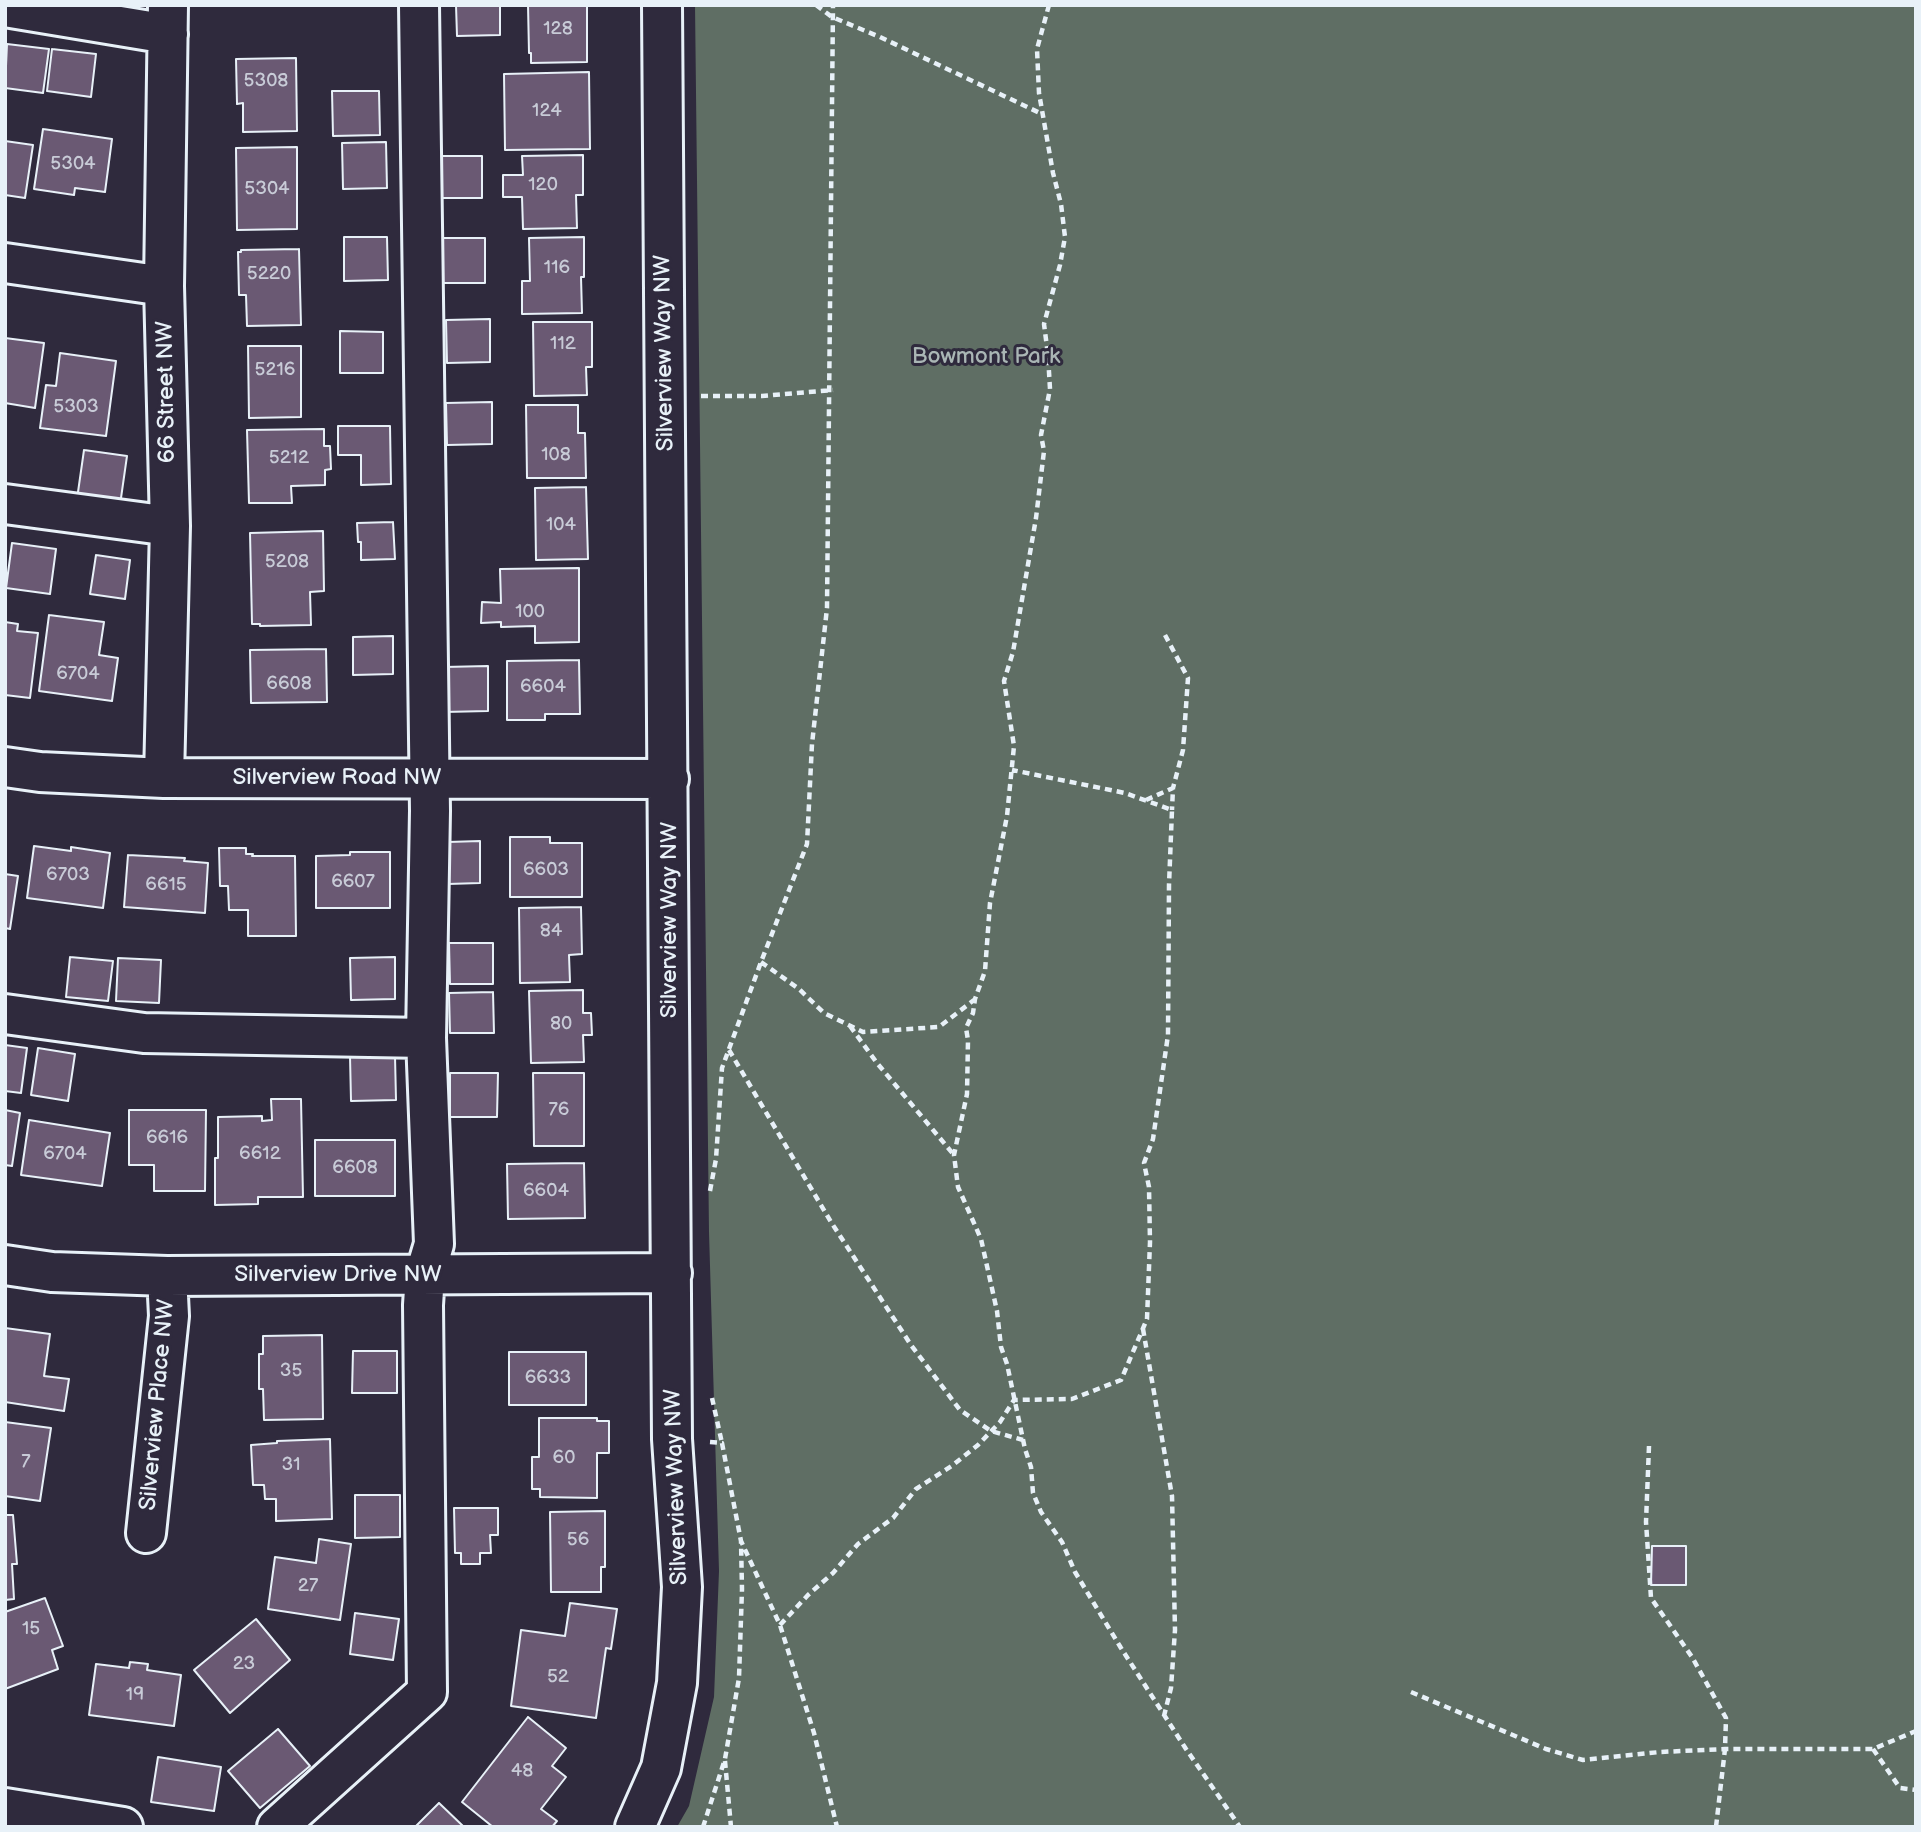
<!DOCTYPE html>
<html>
<head>
<meta charset="utf-8">
<style>
  body { margin:0 }
  #map { position:relative; width:1921px; height:1832px; overflow:hidden; background:#2f2a3d; font-family:"Balsamiq Sans",sans-serif }
  canvas { display:block }
  .frame { position:absolute; inset:0; border:7px solid #e8f1f8; pointer-events:none }
</style>
</head>
<body>
<div id="map">
<canvas width="1921" height="1832"></canvas>
<div class="frame"></div>
</div>
<script>
const ctx = document.querySelector('canvas').getContext('2d');
ctx.lineJoin = 'round';
function fill(path, color) {
  ctx.fillStyle = color;
  ctx.fill(path, 'evenodd');
}
function poly(rows) {
  const path = new Path2D();
  for (const r of rows) {
    path.moveTo(r[0], r[1]);
    for (let i = 2; i < r.length; i += 2) path.lineTo(r[i], r[i + 1]);
  }
  return path;
}
function stroke(path, color, width, dash) {
  ctx.strokeStyle = color;
  ctx.lineWidth = width;
  ctx.lineCap = dash ? 'butt' : 'round';
  ctx.setLineDash(dash || []);
  ctx.stroke(path);
}
function write(font, color, halo, rows, align = 'center') {
  ctx.font = font + ' "Balsamiq Sans",sans-serif';
  ctx.lineWidth = 6;
  ctx.setLineDash([]);
  ctx.textBaseline = 'middle';
  ctx.strokeStyle = halo;
  ctx.fillStyle = color;
  for (const [text, x, y, turn = 0] of rows) {
    ctx.save();
    ctx.translate(x, y);
    ctx.rotate((+turn || 0) * Math.PI / 180);
    ctx.textAlign = isNaN(turn) ? turn : align;
    if (halo) ctx.strokeText(text, 0, 0);
    ctx.fillText(text, 0, 0);
    ctx.restore();
  }
}
const green = poly([
  [695,5,1916,5,1916,1827,677,1827,689,1806,714,1697,719,1571,709,1232]
]);
const building = poly([
  [456,5,500,5,500,35,457,36,456,5],
  [528,5,587,5,587,62,531,63,531,53,529,53,528,5],
  [7,44,49,49,43,93,5,88,7,44],
  [52,49,96,54,91,97,47,91,52,49],
  [296,58,297,131,243,132,243,103,237,104,236,59,296,58],
  [589,72,590,149,505,150,504,74,589,72],
  [332,91,379,91,380,135,333,136,332,91],
  [43,129,112,139,105,192,75,188,74,195,34,189,43,129],
  [5,141,33,145,25,198,5,195,5,141],
  [386,142,387,188,343,189,342,143,386,142],
  [297,147,297,229,237,230,236,148,297,147],
  [583,155,583,195,576,195,577,228,523,229,522,197,503,197,503,175,523,175,522,156,583,155],
  [440,156,482,156,482,198,441,198,440,156],
  [344,237,387,237,388,280,344,281,344,237],
  [584,237,584,277,581,277,582,313,522,314,522,281,530,281,529,238,584,237],
  [442,238,485,238,485,283,443,283,442,238],
  [299,249,301,325,247,326,246,295,239,295,238,252,241,252,241,250,299,249],
  [490,319,490,362,447,363,446,320,490,319],
  [533,322,592,322,592,367,586,367,587,395,534,396,533,322],
  [340,331,383,332,383,373,340,373,340,331],
  [5,338,44,343,35,408,5,403,5,338],
  [248,346,301,346,301,417,249,418,248,346],
  [60,353,116,361,106,436,40,428,46,385,56,386,60,353],
  [492,402,492,444,447,445,446,403,492,402],
  [526,405,578,405,578,433,585,433,586,478,527,478,526,405],
  [338,426,390,426,391,484,361,485,361,455,338,455,338,426],
  [324,429,324,446,330,446,331,469,325,470,325,485,291,486,292,503,249,503,247,430,324,429],
  [84,450,127,456,120,505,77,499,84,450],
  [586,487,588,559,536,560,535,488,586,487],
  [393,522,395,559,361,560,361,542,358,542,357,523,393,522],
  [323,531,324,591,310,592,311,625,260,626,260,624,252,624,250,533,323,531],
  [12,543,56,549,50,594,6,588,12,543],
  [96,555,130,560,125,599,90,594,96,555],
  [579,568,579,642,535,643,535,626,501,627,501,622,481,623,482,602,501,603,500,569,579,568],
  [49,615,104,622,99,655,118,658,112,701,39,691,49,615],
  [5,622,18,624,17,631,38,633,30,698,5,695,5,622],
  [393,636,393,674,353,675,353,637,393,636],
  [326,649,327,702,251,703,250,650,326,649],
  [579,660,580,714,545,714,545,720,507,720,507,661,579,660],
  [488,666,488,711,444,712,444,667,488,666],
  [510,837,550,837,550,843,582,843,582,897,510,897,510,837],
  [480,841,480,883,448,884,448,842,480,841],
  [34,846,71,851,71,847,110,853,103,908,27,898,34,846],
  [219,848,246,848,246,854,253,854,252,856,295,856,296,936,248,936,248,910,229,910,228,886,220,886,219,848],
  [350,852,390,852,390,908,316,908,316,856,350,855,350,852],
  [128,855,185,858,184,861,208,863,205,913,124,907,128,855],
  [5,874,18,876,10,929,5,928,5,874],
  [581,907,582,954,569,955,570,982,520,983,519,908,581,907],
  [449,943,493,943,493,984,450,984,449,943],
  [70,957,113,961,108,1001,66,997,70,957],
  [395,957,395,999,351,1000,350,958,395,957],
  [118,958,161,960,159,1003,116,1001,118,958],
  [583,990,583,1013,591,1013,592,1035,583,1035,584,1062,531,1063,529,991,583,990],
  [493,992,494,1033,450,1033,449,993,493,992],
  [5,1045,27,1048,21,1093,5,1091,5,1045],
  [38,1048,75,1054,68,1101,31,1095,38,1048],
  [350,1056,395,1056,396,1100,351,1101,350,1056],
  [450,1073,498,1073,497,1117,450,1117,450,1073],
  [533,1073,584,1073,584,1146,534,1146,533,1073],
  [271,1099,301,1099,303,1197,258,1197,258,1204,215,1205,215,1158,218,1158,218,1117,262,1116,262,1121,272,1120,271,1099],
  [5,1110,20,1113,12,1166,5,1165,5,1110],
  [129,1110,206,1110,205,1191,154,1191,154,1165,129,1165,129,1110],
  [29,1120,110,1133,102,1186,21,1175,29,1120],
  [315,1140,395,1140,395,1196,315,1196,315,1140],
  [584,1163,585,1218,508,1219,507,1164,584,1163],
  [5,1328,50,1334,44,1376,69,1379,64,1411,5,1402,5,1328],
  [322,1335,323,1419,264,1420,263,1389,259,1389,259,1354,263,1354,263,1336,322,1335],
  [353,1351,397,1351,397,1393,352,1393,353,1351],
  [509,1352,586,1352,586,1405,509,1405,509,1352],
  [539,1418,597,1418,597,1421,609,1421,609,1453,597,1453,597,1498,540,1497,540,1489,532,1489,532,1457,539,1457,539,1418],
  [5,1422,51,1428,40,1501,5,1496,5,1422],
  [330,1439,332,1519,276,1521,276,1499,265,1499,264,1485,253,1485,251,1445,277,1443,277,1441,330,1439],
  [355,1495,400,1495,400,1537,355,1538,355,1495],
  [454,1508,498,1508,498,1535,490,1535,491,1553,480,1553,480,1564,461,1564,461,1553,455,1553,454,1508],
  [605,1511,605,1567,601,1567,601,1592,551,1592,550,1512,605,1511],
  [5,1515,13,1515,17,1564,12,1564,14,1599,5,1600,5,1515],
  [319,1539,351,1544,340,1620,268,1609,275,1557,316,1563,319,1539],
  [1652,1546,1686,1546,1686,1585,1651,1585,1652,1546],
  [45,1598,63,1646,52,1650,58,1669,5,1689,5,1612,45,1598],
  [570,1603,617,1609,611,1649,606,1648,596,1718,511,1706,521,1630,565,1636,570,1603],
  [355,1613,399,1619,393,1660,350,1654,355,1613],
  [256,1619,290,1660,230,1713,194,1670,256,1619],
  [130,1662,148,1664,147,1670,181,1675,174,1726,89,1715,96,1664,129,1668,130,1662],
  [528,1717,566,1748,552,1766,566,1777,541,1809,557,1821,552,1827,493,1827,462,1802,528,1717],
  [278,1729,310,1766,260,1808,228,1771,278,1729],
  [158,1757,221,1767,214,1811,151,1802,158,1757],
  [439,1803,464,1827,415,1827,439,1803]
]);
const path = poly([
  [816,5,832,17,880,37,1042,114],
  [1049,5,1037,49,1039,93,1053,173,1061,204,1065,237,1060,265,1044,324,1048,355,1050,389,1041,435,1044,451,1036,518,1013,652,1004,681,1014,746,1007,816,990,903,985,971,975,999,973,1013,966,1028,968,1040,967,1094,954,1155,958,1187,981,1239,997,1311,1001,1347,1007,1364,1025,1449,1031,1467,1033,1493,1041,1512,1062,1542,1075,1572,1121,1648,1186,1749,1240,1827],
  [701,396,762,396,833,390],
  [1165,635,1188,678,1183,750,1173,788],
  [1146,800,1173,788,1172,810],
  [761,962,799,989,824,1013,863,1032,939,1027,974,1000],
  [850,1026,877,1063,954,1155],
  [729,1050,831,1222,911,1345,960,1410,991,1431,1023,1440],
  [710,1191,716,1159,722,1068,761,962,807,844,812,744,827,608,833,5],
  [1143,1329,1172,1496,1175,1630,1171,1688,1164,1716],
  [712,1398,722,1443],
  [710,1442,722,1443,741,1541],
  [1649,1446,1646,1522,1651,1598,1692,1657,1726,1718,1725,1749,1716,1827],
  [780,1625,808,1595,833,1573,858,1544,893,1518,916,1489,953,1465,978,1445,1000,1422,1014,1400,1072,1399,1121,1380,1147,1319,1150,1242,1149,1187,1144,1163,1153,1139,1168,1035,1169,885,1172,810,1125,793,1012,770],
  [1411,1692,1546,1749,1583,1760,1660,1752,1725,1749,1873,1749,1916,1731],
  [1873,1749,1900,1788,1916,1790],
  [725,1761,731,1827],
  [703,1827,725,1759,739,1678,742,1589,741,1541,780,1625,814,1733,837,1827]
]);
const minor = poly([
  [5,7,168,34],
  [5,263,164,286],
  [5,504,170,526],
  [5,767,40,772,164,778,669,779],
  [164,778,170,526,164,286,168,5],
  [5,1014,144,1033,426,1038],
  [5,1265,52,1272,167,1276,672,1273],
  [146,1533,169,1316,167,1276],
  [5,1808,123,1827],
  [277,1827,427,1692,423,1305,425,1274,434,1244,426,1038,430,811,419,5],
  [635,1827,661,1768,677,1683,682,1587,672,1439,662,5]
]);
const numberNames = [
  ["128",558,29],
  ["5308",266,81],
  ["124",547,111],
  ["5304",73,164],
  ["120",543,185],
  ["5304",267,189],
  ["116",557,268],
  ["5220",269,274],
  ["112",563,344],
  ["5216",275,370],
  ["5303",76,407],
  ["108",556,455],
  ["5212",289,458],
  ["104",561,525],
  ["5208",287,562],
  ["100",530,612],
  ["6704",78,674],
  ["6608",289,684],
  ["6604",543,687],
  ["6603",546,870],
  ["6703",68,875],
  ["6607",353,882],
  ["6615",166,885],
  ["84",551,931],
  ["80",561,1024],
  ["76",559,1110],
  ["6616",167,1138],
  ["6704",65,1154],
  ["6612",260,1154],
  ["6608",355,1168],
  ["6604",546,1191],
  ["35",291,1371],
  ["6633",548,1378],
  ["60",564,1458],
  ["7",26,1462],
  ["31",291,1465],
  ["56",578,1540],
  ["27",308,1586],
  ["15",31,1629],
  ["23",244,1664],
  ["52",558,1677],
  ["19",135,1695],
  ["48",522,1771]
];
const streetNames = [
  ["Silverview Way NW",665,353,-91],
  ["66 Street NW",167,392,-91],
  ["Silverview Road NW",337,778],
  ["Silverview Way NW",670,920,-90],
  ["Silverview Drive NW",338,1275],
  ["Silverview Place NW",158,1405,-85],
  ["Silverview Way NW",677,1487,-92]
];
const parkNames = [
  ["Bowmont Park",986,357]
];
fill(green, '#5f6e64');
fill(building, '#6a5973');
stroke(building, '#e8f1f8', 2);
stroke(minor, '#e8f1f8', 44);
stroke(path, '#e8f1f8', 4.5, [7, 5]);
stroke(minor, '#2f2a3d', 38);
write('19px', '#c8cbd7', null, numberNames);
write('23px', '#e8f1f8', '#2f2a3d', streetNames);
write('23px', '#aab6b5', '#2f2a3d', parkNames);
</script>
</body>
</html>
